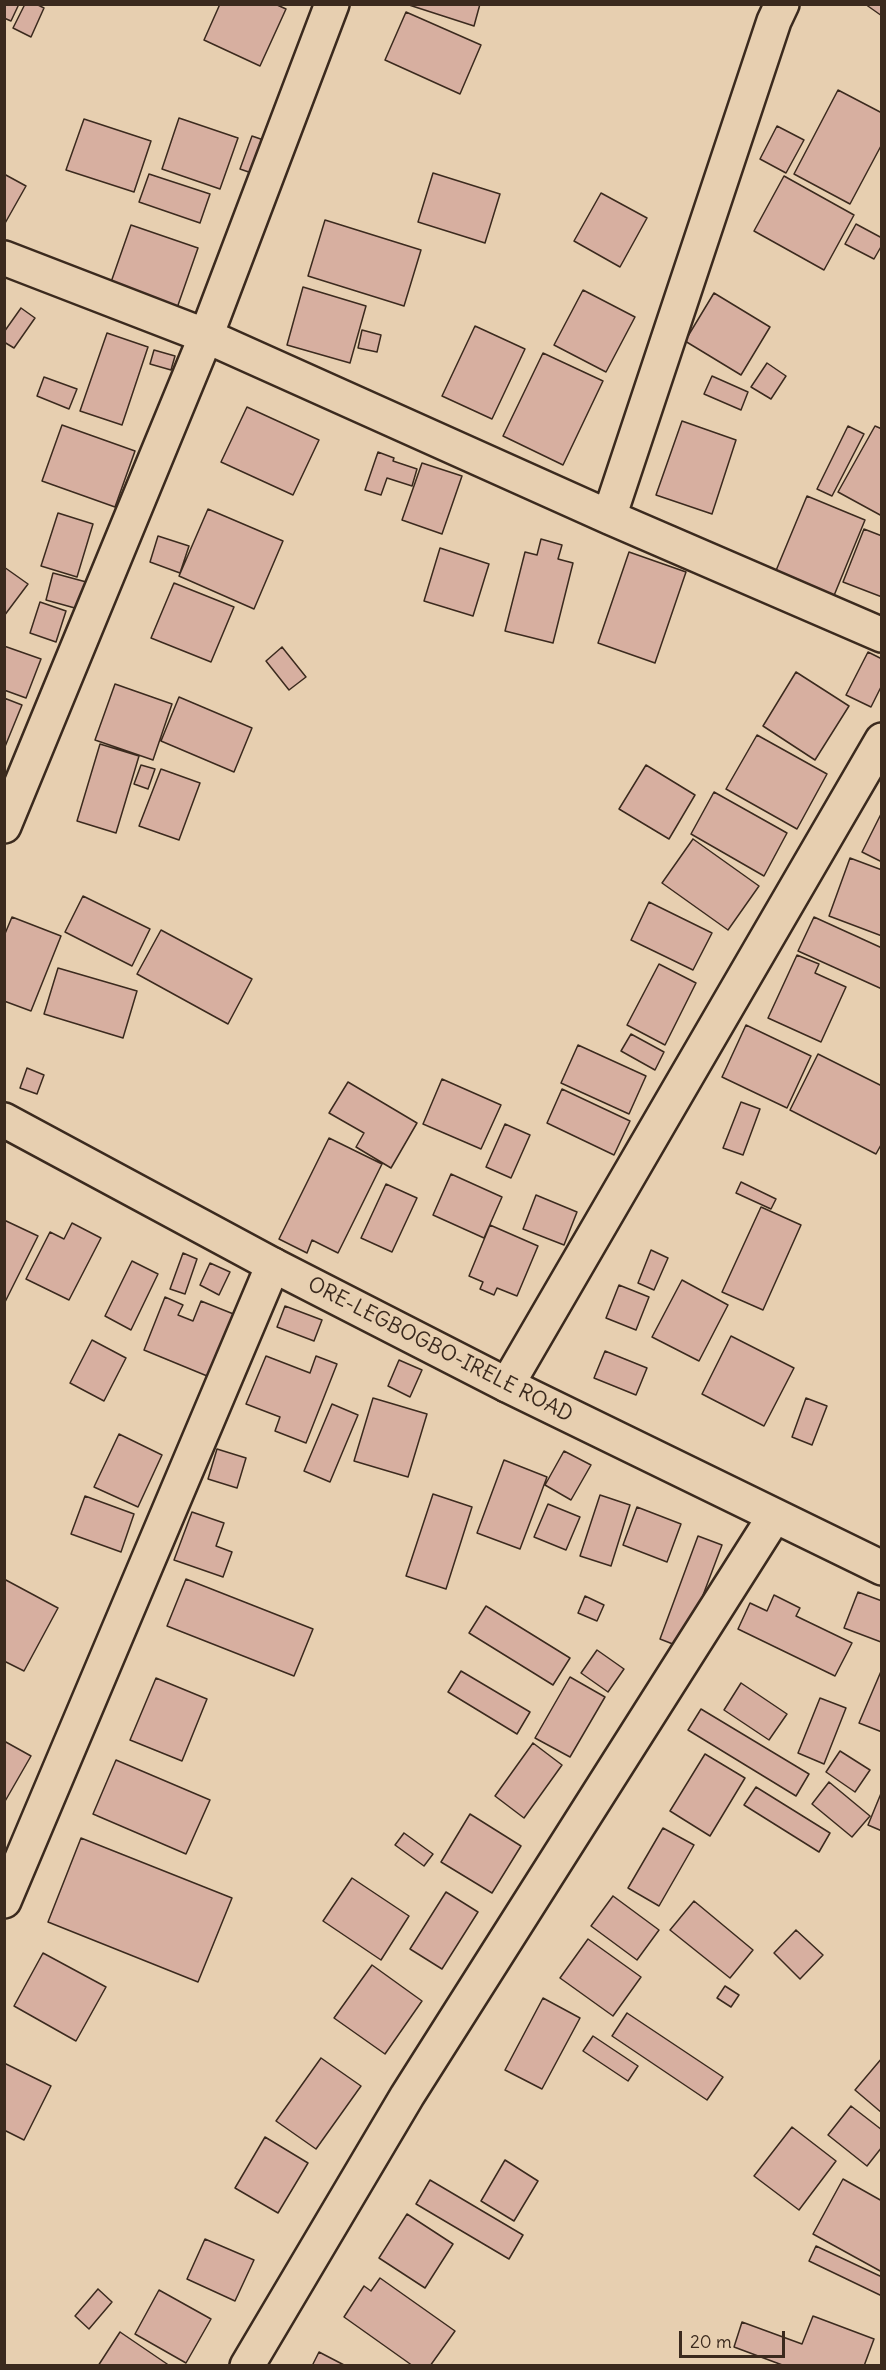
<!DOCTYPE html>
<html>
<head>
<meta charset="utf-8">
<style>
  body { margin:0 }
  #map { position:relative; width:886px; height:2370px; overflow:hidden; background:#e7cfb0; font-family:Delius,sans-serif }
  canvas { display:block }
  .frame { position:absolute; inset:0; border:6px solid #3b2a1e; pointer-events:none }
  .scale { position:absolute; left:679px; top:2331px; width:106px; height:27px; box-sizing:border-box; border:3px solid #3b2a1e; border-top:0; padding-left:8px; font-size:18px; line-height:21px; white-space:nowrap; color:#3b2a1e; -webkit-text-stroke:4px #e7cfb0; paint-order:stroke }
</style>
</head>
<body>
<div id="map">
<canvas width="886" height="2370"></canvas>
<div class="frame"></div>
<div class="scale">20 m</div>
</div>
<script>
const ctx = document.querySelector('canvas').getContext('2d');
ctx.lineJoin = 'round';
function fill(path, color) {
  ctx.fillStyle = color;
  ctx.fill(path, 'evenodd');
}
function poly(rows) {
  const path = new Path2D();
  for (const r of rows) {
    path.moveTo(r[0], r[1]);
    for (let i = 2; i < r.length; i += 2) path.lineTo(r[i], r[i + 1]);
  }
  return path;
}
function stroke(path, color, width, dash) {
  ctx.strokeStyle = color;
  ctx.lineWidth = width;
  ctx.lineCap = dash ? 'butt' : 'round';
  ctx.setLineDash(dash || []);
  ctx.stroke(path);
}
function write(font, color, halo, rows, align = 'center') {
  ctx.font = font + ' Delius,sans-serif';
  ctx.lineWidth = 5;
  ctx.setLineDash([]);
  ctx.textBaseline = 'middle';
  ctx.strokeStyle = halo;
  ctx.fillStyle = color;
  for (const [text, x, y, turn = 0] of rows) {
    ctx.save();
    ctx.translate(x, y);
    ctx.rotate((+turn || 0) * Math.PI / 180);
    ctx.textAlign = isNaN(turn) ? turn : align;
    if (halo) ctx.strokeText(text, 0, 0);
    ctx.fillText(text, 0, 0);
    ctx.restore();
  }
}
const building = poly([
  [4,4,19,4,11,21,4,18,4,4],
  [25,4,36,4,44,8,31,37,13,28,25,4],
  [220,4,275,4,286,9,260,66,204,40,220,4],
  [406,4,480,4,474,26,406,4],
  [865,4,882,4,882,16,865,4],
  [406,12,481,45,460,94,385,60,406,12],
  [838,90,882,113,882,144,850,204,794,174,838,90],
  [179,118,238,138,220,189,162,169,179,118],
  [84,119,151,141,134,192,66,170,84,119],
  [777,126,804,140,786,173,760,159,777,126],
  [252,136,275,144,263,177,240,169,252,136],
  [433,173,500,194,485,243,418,222,433,173],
  [4,174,26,186,4,225,4,174],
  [149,174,210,194,200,223,139,202,149,174],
  [784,176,854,215,824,270,754,231,784,176],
  [601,193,647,218,620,267,574,241,601,193],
  [325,220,421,250,404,306,308,276,325,220],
  [856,224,882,238,882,245,874,259,845,244,856,224],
  [131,225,198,248,177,308,110,285,131,225],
  [303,287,366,306,350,363,287,345,303,287],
  [583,290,635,317,606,372,554,345,583,290],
  [714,293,770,327,741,375,685,341,714,293],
  [21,308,35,318,14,348,4,342,4,332,21,308],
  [475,326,525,349,492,419,442,396,475,326],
  [362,330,381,335,377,352,358,348,362,330],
  [107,333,148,347,122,425,80,411,107,333],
  [154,350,175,356,171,370,150,364,154,350],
  [543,353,603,381,563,465,503,436,543,353],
  [767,363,786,376,771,399,751,387,767,363],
  [712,376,748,392,741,410,704,394,712,376],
  [44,377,77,389,69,409,37,396,44,377],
  [247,407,319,440,293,495,221,462,247,407],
  [682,421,736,440,712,514,656,495,682,421],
  [62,425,135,451,115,507,42,481,62,425],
  [848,426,864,434,832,496,817,489,848,426],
  [875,426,882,429,882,516,838,492,875,426],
  [378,452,394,458,393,461,417,469,412,486,387,478,381,495,365,490,378,452],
  [422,463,462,476,442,534,402,520,422,463],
  [807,496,865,520,833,598,775,573,807,496],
  [208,509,283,541,254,609,179,576,208,509],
  [58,513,93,524,77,577,41,566,58,513],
  [864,529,882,536,882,597,843,582,864,529],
  [158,536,189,546,180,573,150,562,158,536],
  [541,539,562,545,558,559,573,563,553,643,505,631,525,552,537,555,541,539],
  [440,548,489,564,473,616,424,601,440,548],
  [629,552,686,572,655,663,598,643,629,552],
  [4,567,28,584,4,616,4,567],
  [53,573,90,583,82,610,46,600,53,573],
  [174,583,234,607,211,662,151,638,174,583],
  [40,602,66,611,56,642,30,633,40,602],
  [4,646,41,659,26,698,4,690,4,646],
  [282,647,306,677,289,690,266,661,282,647],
  [868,652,882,659,882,685,871,707,846,695,868,652],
  [796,672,849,706,815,760,763,726,796,672],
  [115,684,172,704,153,760,95,740,115,684],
  [179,697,252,728,234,772,161,741,179,697],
  [4,698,22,705,4,749,4,698],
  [757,735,827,774,797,829,726,789,757,735],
  [100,744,139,756,116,833,77,821,100,744],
  [141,765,155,769,148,789,134,784,141,765],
  [646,765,695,795,669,839,619,809,646,765],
  [161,769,200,783,179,840,139,826,161,769],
  [714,792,787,833,764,876,691,834,714,792],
  [882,812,882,862,862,852,882,812],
  [693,839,759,886,728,930,662,883,693,839],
  [850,858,882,870,882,936,829,916,850,858],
  [83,896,150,929,132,966,65,932,83,896],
  [649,902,712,933,693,970,631,940,649,902],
  [12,917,61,936,31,1011,4,1001,4,936,12,917],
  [814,917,882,948,882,989,798,951,814,917],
  [161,930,252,979,228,1024,137,974,161,930],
  [797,955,819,964,815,973,846,987,821,1042,768,1018,797,955],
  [659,964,696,983,665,1045,627,1025,659,964],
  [58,968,137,991,123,1038,44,1014,58,968],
  [746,1025,811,1056,787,1108,722,1077,746,1025],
  [631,1034,664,1052,655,1070,621,1051,631,1034],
  [578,1045,646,1076,629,1114,561,1083,578,1045],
  [818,1054,882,1086,882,1143,876,1154,790,1110,818,1054],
  [27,1068,44,1075,37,1094,20,1088,27,1068],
  [442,1079,501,1105,481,1149,423,1124,442,1079],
  [348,1082,417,1123,391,1168,356,1147,364,1133,329,1113,348,1082],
  [562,1089,630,1121,614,1155,547,1123,562,1089],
  [741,1102,760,1109,743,1155,723,1148,741,1102],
  [505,1124,530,1135,511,1178,486,1167,505,1124],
  [329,1138,382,1164,338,1253,312,1240,307,1253,279,1239,329,1138],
  [451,1174,502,1197,484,1238,433,1215,451,1174],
  [741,1182,776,1199,771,1209,736,1193,741,1182],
  [386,1184,417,1198,392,1252,361,1238,386,1184],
  [536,1195,577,1212,564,1245,523,1229,536,1195],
  [761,1207,801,1225,763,1310,722,1292,761,1207],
  [4,1220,38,1236,4,1304,4,1220],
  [72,1223,101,1238,69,1300,26,1279,50,1232,64,1239,72,1223],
  [490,1225,538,1246,517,1296,497,1288,494,1295,480,1289,483,1282,469,1276,490,1225],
  [651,1250,668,1258,654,1290,638,1283,651,1250],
  [183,1253,197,1259,185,1294,170,1289,183,1253],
  [132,1261,158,1274,131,1330,105,1316,132,1261],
  [210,1263,230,1272,219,1295,200,1285,210,1263],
  [682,1280,728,1305,699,1361,652,1337,682,1280],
  [619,1285,649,1297,636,1330,606,1318,619,1285],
  [165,1297,183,1305,178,1315,193,1321,201,1301,236,1315,212,1378,144,1350,165,1297],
  [285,1306,322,1320,314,1341,277,1327,285,1306],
  [731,1336,794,1368,764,1426,702,1394,731,1336],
  [92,1340,126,1358,104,1401,70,1383,92,1340],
  [605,1351,647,1368,636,1395,594,1378,605,1351],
  [266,1356,310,1373,316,1356,337,1364,306,1443,275,1431,280,1417,246,1404,266,1356],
  [399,1360,422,1370,410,1397,388,1386,399,1360],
  [373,1398,427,1414,408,1477,354,1461,373,1398],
  [806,1398,827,1406,812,1445,792,1437,806,1398],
  [332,1404,358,1415,330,1482,304,1471,332,1404],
  [119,1434,162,1455,138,1507,94,1487,119,1434],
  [217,1449,246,1458,237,1488,208,1479,217,1449],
  [564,1451,591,1465,571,1500,545,1485,564,1451],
  [504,1460,547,1477,520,1549,477,1533,504,1460],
  [433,1494,472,1507,446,1589,406,1576,433,1494],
  [600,1495,630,1505,611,1566,580,1556,600,1495],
  [85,1496,134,1514,121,1552,71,1534,85,1496],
  [548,1504,580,1517,566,1550,534,1537,548,1504],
  [637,1507,681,1524,667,1562,623,1545,637,1507],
  [192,1512,224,1523,216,1546,232,1552,223,1577,174,1560,192,1512],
  [698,1536,722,1545,683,1648,660,1639,698,1536],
  [4,1579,58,1608,24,1671,4,1661,4,1579],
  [186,1579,313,1629,294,1676,167,1626,186,1579],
  [858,1592,882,1601,881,1642,844,1628,858,1592],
  [774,1595,800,1608,796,1616,852,1643,835,1676,738,1629,750,1603,767,1611,774,1595],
  [585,1596,604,1605,597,1621,578,1613,585,1596],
  [486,1606,570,1658,553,1685,469,1633,486,1606],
  [597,1650,624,1669,608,1692,581,1673,597,1650],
  [882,1669,882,1732,859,1723,882,1669],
  [461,1671,530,1712,517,1734,448,1692,461,1671],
  [570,1677,605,1697,570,1757,535,1738,570,1677],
  [156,1678,207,1699,182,1761,130,1740,156,1678],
  [741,1683,787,1714,769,1740,724,1710,741,1683],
  [820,1698,846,1708,824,1764,798,1753,820,1698],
  [701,1709,809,1774,796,1796,688,1730,701,1709],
  [4,1741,31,1756,4,1803,4,1741],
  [533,1743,562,1765,524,1818,495,1796,533,1743],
  [840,1751,870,1770,855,1792,826,1772,840,1751],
  [705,1754,745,1778,710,1836,670,1811,705,1754],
  [116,1760,210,1800,186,1854,93,1814,116,1760],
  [829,1782,870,1816,852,1837,812,1804,829,1782],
  [756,1787,830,1833,819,1852,744,1805,756,1787],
  [882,1791,882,1831,868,1825,882,1791],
  [470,1814,521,1846,492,1893,441,1862,470,1814],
  [663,1828,694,1845,659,1906,628,1888,663,1828],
  [404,1833,433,1854,424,1866,395,1845,404,1833],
  [81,1838,232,1898,198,1982,48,1922,81,1838],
  [352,1878,409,1916,381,1960,323,1921,352,1878],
  [446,1892,478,1912,442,1969,410,1949,446,1892],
  [613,1896,659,1930,637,1960,591,1926,613,1896],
  [694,1901,753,1950,730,1978,670,1930,694,1901],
  [796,1930,823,1955,800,1979,774,1953,796,1930],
  [588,1939,641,1977,613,2016,560,1978,588,1939],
  [43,1953,106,1987,76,2041,14,2006,43,1953],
  [372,1965,422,2001,385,2054,334,2018,372,1965],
  [725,1986,739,1995,731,2007,717,1998,725,1986],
  [543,1998,580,2018,542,2089,505,2070,543,1998],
  [627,2013,723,2077,707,2100,612,2036,627,2013],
  [593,2036,638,2066,628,2081,583,2051,593,2036],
  [321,2058,361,2086,316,2149,276,2121,321,2058],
  [882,2058,882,2113,855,2090,882,2058],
  [4,2063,51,2086,24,2140,4,2130,4,2063],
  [851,2106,882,2130,882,2147,867,2166,828,2135,851,2106],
  [792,2127,836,2161,799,2210,754,2176,792,2127],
  [265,2137,308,2163,278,2213,235,2188,265,2137],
  [505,2160,538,2181,514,2221,481,2201,505,2160],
  [843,2179,882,2201,882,2272,813,2234,843,2179],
  [430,2180,523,2235,509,2259,416,2204,430,2180],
  [407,2214,453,2244,425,2288,379,2258,407,2214],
  [205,2239,254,2260,235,2301,187,2279,205,2239],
  [816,2246,882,2277,882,2296,809,2261,816,2246],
  [380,2278,455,2331,430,2366,413,2366,344,2317,364,2286,371,2291,380,2278],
  [98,2289,112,2302,89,2329,75,2316,98,2289],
  [159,2290,211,2319,186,2363,135,2334,159,2290],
  [813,2316,874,2339,864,2366,785,2366,734,2347,742,2322,802,2344,813,2316],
  [120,2332,170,2366,98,2366,120,2332],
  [319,2352,346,2366,312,2366,319,2352]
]);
const street = poly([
  [4,258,206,336,609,517,882,635],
  [609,517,774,21,782,4],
  [4,826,206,336,332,4],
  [507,1385,882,740],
  [4,1901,273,1265],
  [247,2366,407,2096,774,1517]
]);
const secondary = poly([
  [4,1120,273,1265,507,1385,882,1568]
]);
const streetNames = [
  ["ORE-LEGBOGBO-IRELE ROAD",440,1350,27]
];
fill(building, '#d7afa0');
stroke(building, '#3b2a1e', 1.5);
stroke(street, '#3b2a1e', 38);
stroke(secondary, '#3b2a1e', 38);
stroke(street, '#e7cfb0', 33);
stroke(secondary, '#e7cfb0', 33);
write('21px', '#3b2a1e', '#e7cfb0', streetNames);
</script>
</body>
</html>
